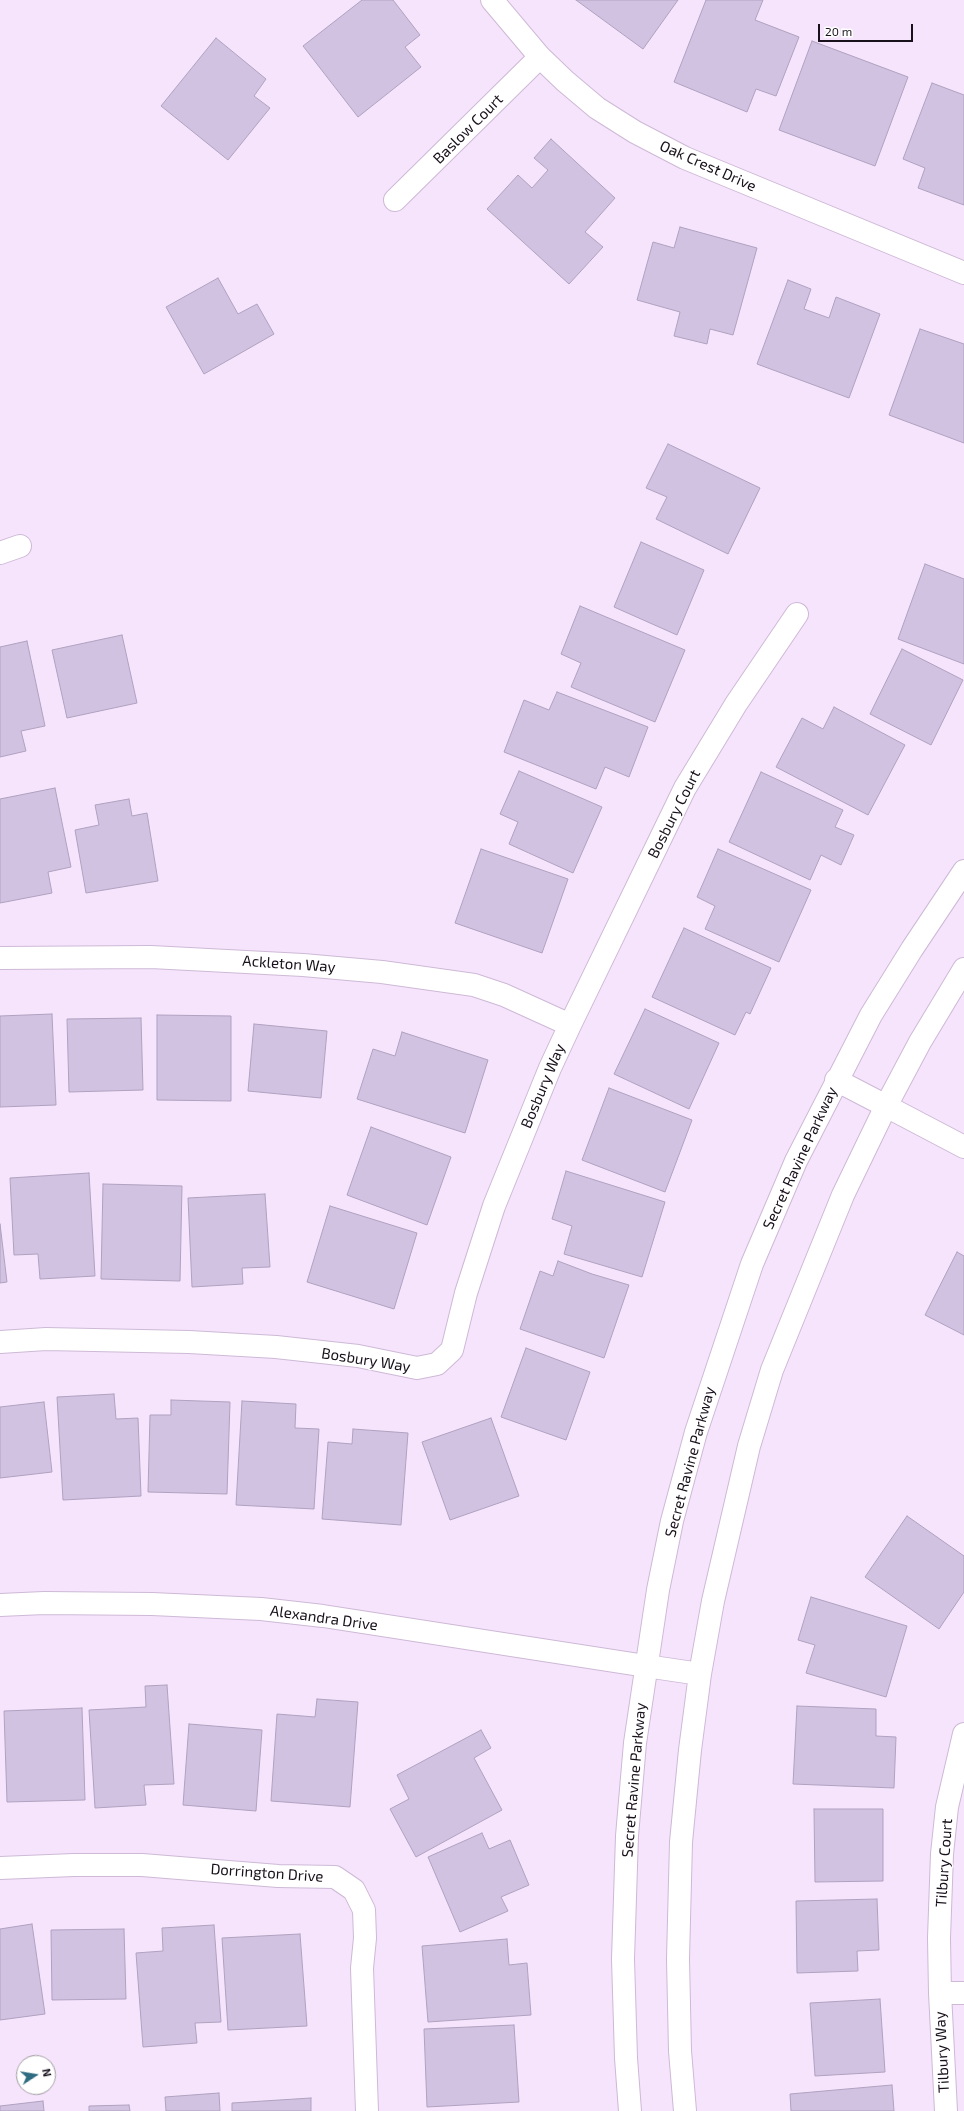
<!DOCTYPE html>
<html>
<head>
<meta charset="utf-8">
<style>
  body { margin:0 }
  #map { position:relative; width:964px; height:2111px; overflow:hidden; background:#f6e4fc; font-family:"Exo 2",sans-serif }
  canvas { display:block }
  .north { position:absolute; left:16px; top:2055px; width:40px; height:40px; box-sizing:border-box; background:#fff; border:1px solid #a39fa3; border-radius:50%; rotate:78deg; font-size:11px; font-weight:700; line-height:16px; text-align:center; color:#18101a }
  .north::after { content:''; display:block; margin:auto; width:14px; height:18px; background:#2f6c82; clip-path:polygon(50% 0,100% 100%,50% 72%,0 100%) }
  .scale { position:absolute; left:818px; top:24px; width:95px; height:18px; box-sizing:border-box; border:2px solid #18101a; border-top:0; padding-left:5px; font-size:12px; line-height:14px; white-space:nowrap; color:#18101a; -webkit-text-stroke:3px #fff; paint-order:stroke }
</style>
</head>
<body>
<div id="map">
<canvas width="964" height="2111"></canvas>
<div class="north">N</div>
<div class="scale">20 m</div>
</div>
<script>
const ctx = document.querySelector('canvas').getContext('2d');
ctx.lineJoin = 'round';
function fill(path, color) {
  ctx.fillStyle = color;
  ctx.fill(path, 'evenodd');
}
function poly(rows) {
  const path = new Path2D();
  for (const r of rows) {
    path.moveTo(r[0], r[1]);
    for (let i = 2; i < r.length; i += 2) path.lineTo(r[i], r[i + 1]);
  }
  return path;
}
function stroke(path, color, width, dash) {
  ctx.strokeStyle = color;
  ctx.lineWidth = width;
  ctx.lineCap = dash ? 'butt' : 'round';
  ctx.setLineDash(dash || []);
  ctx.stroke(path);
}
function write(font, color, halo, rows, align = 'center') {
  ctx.font = font + ' "Exo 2",sans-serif';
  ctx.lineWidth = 3;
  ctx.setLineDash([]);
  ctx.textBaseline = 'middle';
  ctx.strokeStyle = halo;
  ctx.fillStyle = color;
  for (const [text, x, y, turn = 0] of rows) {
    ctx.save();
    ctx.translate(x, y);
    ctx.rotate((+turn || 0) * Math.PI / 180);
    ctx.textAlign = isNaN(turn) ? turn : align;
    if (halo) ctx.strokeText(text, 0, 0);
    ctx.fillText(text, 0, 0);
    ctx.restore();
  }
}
const building = poly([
  [362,0,393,0,420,35,405,47,421,67,358,117,303,46,362,0],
  [576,0,678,0,643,49,576,0],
  [706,0,763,0,755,20,799,37,776,96,756,89,747,112,674,82,706,0],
  [216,38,266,79,254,96,270,108,228,160,161,106,216,38],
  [812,41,908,77,875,166,779,130,812,41],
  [932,83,964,95,964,205,918,188,925,168,903,159,932,83],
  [551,139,615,198,585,232,603,247,569,284,487,209,518,175,532,188,548,170,534,158,551,139],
  [680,227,757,248,733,335,710,329,707,344,674,336,680,312,637,300,653,242,674,248,680,227],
  [218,278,238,314,257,304,274,334,204,374,166,307,218,278],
  [788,280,811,289,804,309,829,318,836,297,880,314,849,398,757,364,788,280],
  [920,329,964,344,964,443,889,415,920,329],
  [668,444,760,488,728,554,656,519,667,497,646,488,668,444],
  [641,542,704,570,677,635,614,607,641,542],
  [925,564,964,579,964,664,898,639,925,564],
  [580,606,685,650,655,722,571,687,581,663,561,654,580,606],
  [122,635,137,703,67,718,52,650,122,635],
  [27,641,45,726,21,731,26,751,0,757,0,647,27,641],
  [902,649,963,680,931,745,870,714,902,649],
  [557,692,648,727,629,777,605,767,596,789,504,752,524,700,549,710,557,692],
  [834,707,905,745,868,815,776,767,802,718,823,729,834,707],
  [519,771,602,807,573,873,509,844,518,822,500,814,519,771],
  [761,772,843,810,835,827,854,835,841,865,821,855,810,880,729,842,761,772],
  [55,788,71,867,48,872,52,893,0,903,0,799,55,788],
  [129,799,132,816,147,813,158,881,86,893,75,830,99,825,95,805,129,799],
  [481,849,568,879,542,953,455,923,481,849],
  [718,849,811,890,779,962,705,929,715,906,697,897,718,849],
  [684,928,771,968,750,1014,746,1012,735,1035,652,997,684,928],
  [645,1009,719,1043,689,1109,614,1074,645,1009],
  [52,1014,56,1105,0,1107,0,1016,52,1014],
  [157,1015,231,1016,231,1101,157,1100,157,1015],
  [141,1018,143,1090,69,1092,67,1019,141,1018],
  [254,1024,327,1031,321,1098,248,1091,254,1024],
  [402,1032,488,1060,465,1133,357,1099,373,1049,395,1056,402,1032],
  [609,1088,692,1120,665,1192,582,1160,609,1088],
  [371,1127,451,1157,427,1225,347,1195,371,1127],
  [566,1171,665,1202,642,1277,564,1254,572,1226,552,1219,566,1171],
  [89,1173,95,1276,40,1279,38,1254,14,1255,10,1178,89,1173],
  [103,1184,182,1186,180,1281,101,1279,103,1184],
  [265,1194,270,1267,242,1268,243,1284,192,1287,188,1198,265,1194],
  [330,1206,417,1233,394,1309,307,1282,330,1206],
  [0,1224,7,1282,0,1283,0,1224],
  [957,1252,964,1256,964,1335,925,1315,957,1252],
  [558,1261,592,1274,629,1285,604,1358,520,1329,540,1271,553,1276,558,1261],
  [526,1348,590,1372,566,1440,501,1417,526,1348],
  [114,1394,116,1419,138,1418,141,1496,63,1500,57,1397,114,1394],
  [171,1400,230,1402,227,1494,148,1492,150,1415,171,1415,171,1400],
  [242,1401,296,1404,295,1428,319,1429,314,1509,236,1505,242,1401],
  [44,1402,52,1472,0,1478,0,1407,44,1402],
  [491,1418,519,1496,450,1520,422,1442,491,1418],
  [353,1429,408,1433,401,1525,322,1519,328,1442,352,1444,353,1429],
  [907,1516,964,1556,964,1592,939,1629,865,1577,907,1516],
  [811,1597,907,1626,886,1697,806,1673,815,1645,798,1640,811,1597],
  [167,1685,174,1784,144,1785,146,1805,95,1808,89,1710,146,1707,145,1686,167,1685],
  [317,1699,358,1702,350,1807,271,1801,277,1714,315,1717,317,1699],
  [797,1706,876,1709,876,1736,896,1737,894,1788,793,1784,797,1706],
  [82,1708,85,1800,7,1802,4,1711,82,1708],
  [189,1724,262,1730,256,1811,183,1805,189,1724],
  [481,1730,491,1748,474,1758,502,1810,416,1857,390,1809,409,1799,397,1775,481,1730],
  [814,1809,883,1809,883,1881,815,1882,814,1809],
  [482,1833,489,1849,510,1840,529,1885,501,1897,508,1911,460,1932,428,1857,482,1833],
  [877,1899,879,1950,857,1951,858,1971,797,1973,796,1901,877,1899],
  [32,1924,45,2014,0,2020,0,1929,32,1924],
  [214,1925,221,2022,195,2023,197,2043,143,2047,136,1953,163,1951,162,1928,214,1925],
  [124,1929,126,1999,52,2000,51,1930,124,1929],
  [300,1934,307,2026,228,2030,222,1938,300,1934],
  [507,1939,509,1965,527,1963,531,2015,428,2022,422,1946,507,1939],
  [880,1999,885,2072,815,2076,810,2003,880,1999],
  [514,2025,519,2102,427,2107,424,2029,514,2025],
  [892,2085,894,2111,791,2111,790,2094,892,2085],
  [219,2093,220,2111,166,2111,165,2097,219,2093],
  [311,2098,311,2111,232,2111,232,2103,311,2098],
  [43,2101,44,2111,0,2111,0,2106,43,2101],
  [129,2105,130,2111,89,2111,89,2106,129,2105]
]);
const minor = poly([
  [492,0,540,57,565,81,597,108,635,132,685,158,964,273],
  [395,200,540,57],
  [0,553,20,546],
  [0,958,151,957,303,965,382,972,474,985,504,995,570,1025],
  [886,1106,964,1147],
  [0,1342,46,1339,189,1342,276,1347,358,1356,417,1368,437,1364,452,1350,466,1293,494,1206,550,1068,570,1025,685,788,736,704,797,614],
  [0,1868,74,1865,142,1865,278,1876,335,1877,354,1890,364,1910,365,1938,362,1968,367,2111],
  [940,1993,964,1993],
  [946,2111,940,1993,939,1938,942,1854,947,1807,964,1734]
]);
const tertiary = poly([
  [0,1605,44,1603,152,1604,261,1609,323,1616,646,1666]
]);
const secondary = poly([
  [836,1080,886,1106],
  [646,1666,700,1674],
  [630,2111,626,2058,623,1959,627,1836,635,1743,658,1590,672,1521,696,1432,752,1264,796,1161,871,1015,912,949,964,871],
  [685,2111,680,2051,678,1959,681,1842,690,1750,700,1674,713,1601,749,1446,772,1370,843,1195,886,1106,920,1042,964,969]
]);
const streetNames = [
  ["Baslow Court",468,129,-45],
  ["Oak Crest Drive",708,166,24],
  ["Bosbury Court",674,814,-63],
  ["Ackleton Way",289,964,4],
  ["Bosbury Way",543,1086,-67],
  ["Secret Ravine Parkway",800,1158,-65],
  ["Bosbury Way",366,1360,9],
  ["Secret Ravine Parkway",690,1462,-75],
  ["Alexandra Drive",324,1618,8],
  ["Secret Ravine Parkway",634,1780,-85],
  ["Tilbury Court",944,1863,-86],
  ["Dorrington Drive",267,1873,4],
  ["Tilbury Way",942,2052,-93]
];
fill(building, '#d2c2e2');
stroke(building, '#b0a1c0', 1);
stroke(minor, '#ceb9d6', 24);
stroke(tertiary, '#ceb9d6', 24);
stroke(secondary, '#ceb9d6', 24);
stroke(minor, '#fff', 22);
stroke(tertiary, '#fff', 22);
stroke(secondary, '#fff', 22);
write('15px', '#18101a', '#fff', streetNames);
</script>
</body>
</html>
